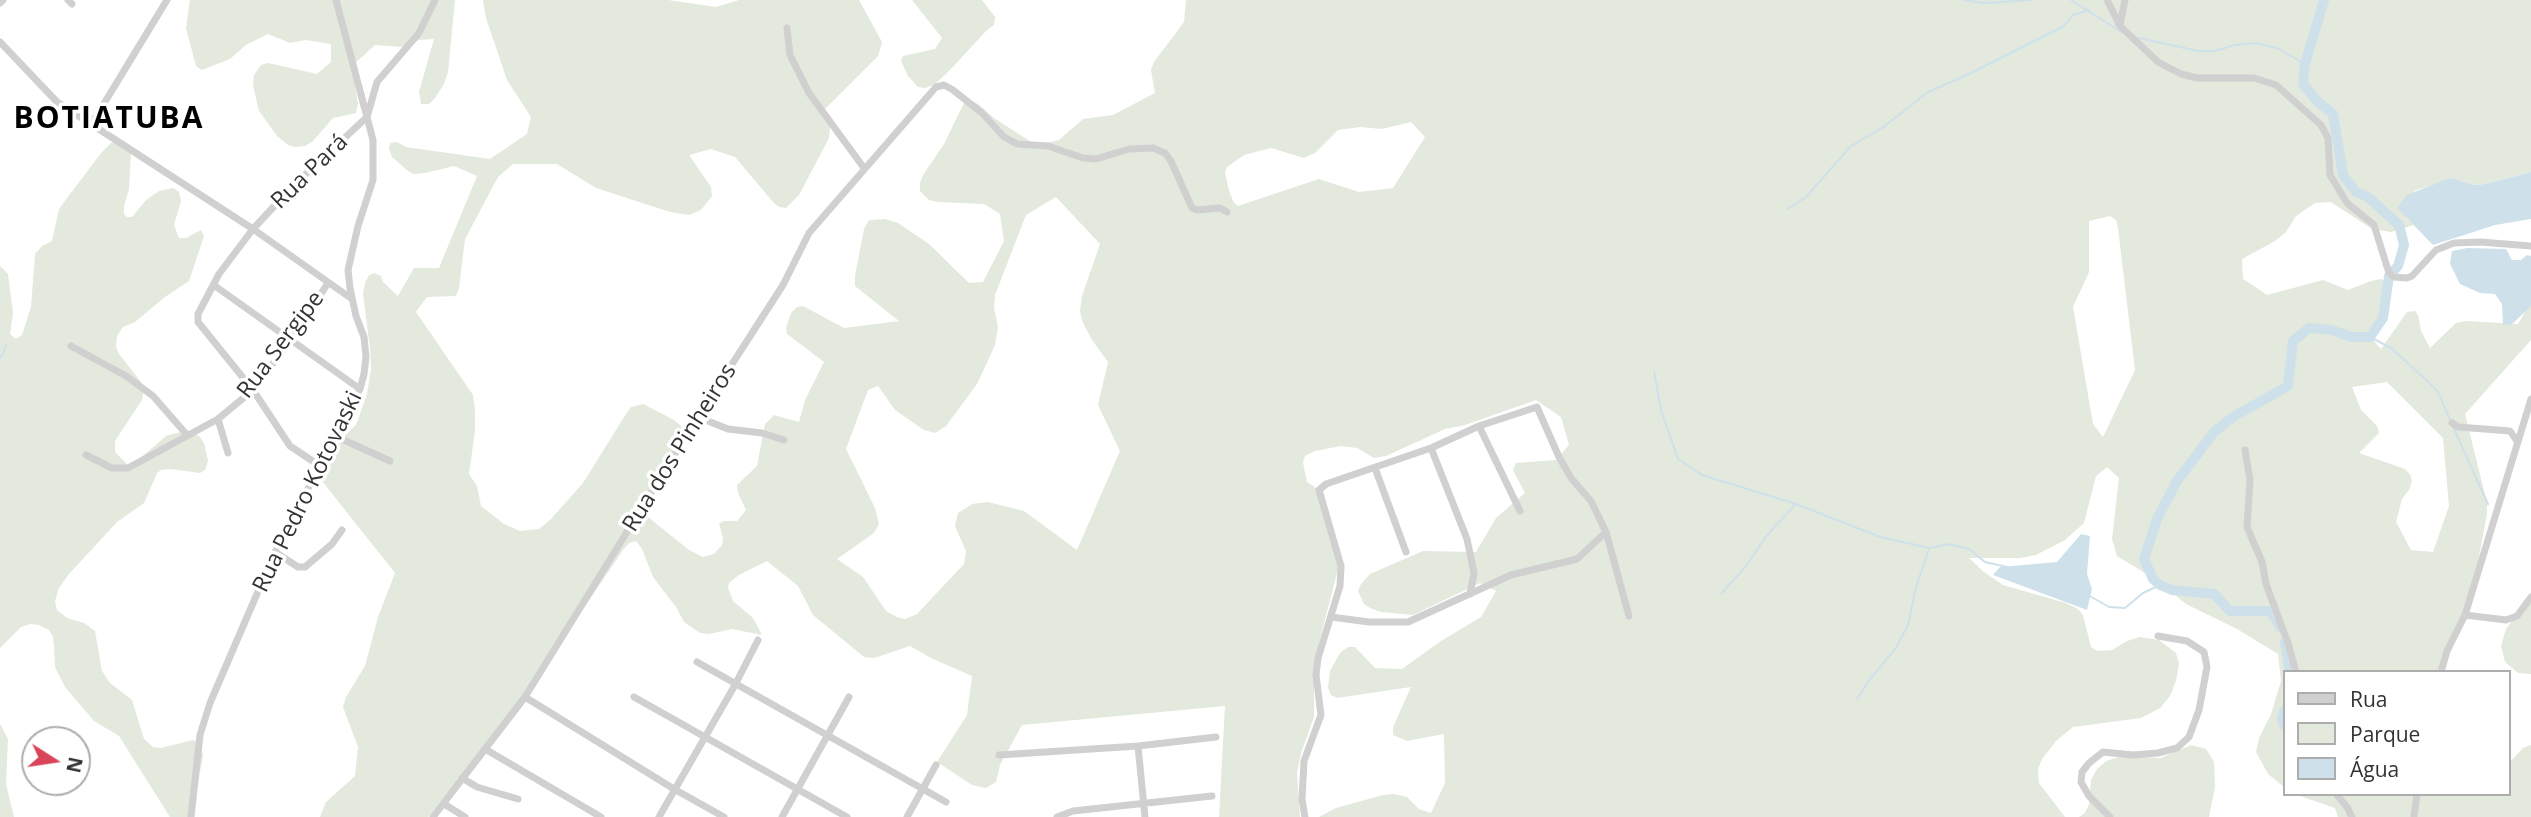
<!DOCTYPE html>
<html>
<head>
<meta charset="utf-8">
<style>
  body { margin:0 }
  #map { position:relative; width:2531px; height:817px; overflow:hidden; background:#fff; font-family:"Open Sans",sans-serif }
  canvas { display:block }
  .legend { position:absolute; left:2283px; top:670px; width:228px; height:126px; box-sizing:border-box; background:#fff; border:2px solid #adadad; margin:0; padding:9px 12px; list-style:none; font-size:21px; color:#333 }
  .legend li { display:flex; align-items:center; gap:14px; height:35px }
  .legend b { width:35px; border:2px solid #adadad }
  .north { position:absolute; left:21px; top:726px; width:70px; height:70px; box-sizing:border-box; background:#fff; border:2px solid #adadad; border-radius:50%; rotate:102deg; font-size:19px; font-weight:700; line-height:28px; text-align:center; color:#333 }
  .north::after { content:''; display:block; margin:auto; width:24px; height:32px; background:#da4458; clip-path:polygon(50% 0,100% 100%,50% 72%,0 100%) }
</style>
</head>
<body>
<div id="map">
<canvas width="2531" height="817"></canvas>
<ul class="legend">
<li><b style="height:9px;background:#d0d0d0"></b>Rua</li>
<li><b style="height:19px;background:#e3e9dd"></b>Parque</li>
<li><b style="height:19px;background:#cee1ea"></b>Água</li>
</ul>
<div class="north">N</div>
</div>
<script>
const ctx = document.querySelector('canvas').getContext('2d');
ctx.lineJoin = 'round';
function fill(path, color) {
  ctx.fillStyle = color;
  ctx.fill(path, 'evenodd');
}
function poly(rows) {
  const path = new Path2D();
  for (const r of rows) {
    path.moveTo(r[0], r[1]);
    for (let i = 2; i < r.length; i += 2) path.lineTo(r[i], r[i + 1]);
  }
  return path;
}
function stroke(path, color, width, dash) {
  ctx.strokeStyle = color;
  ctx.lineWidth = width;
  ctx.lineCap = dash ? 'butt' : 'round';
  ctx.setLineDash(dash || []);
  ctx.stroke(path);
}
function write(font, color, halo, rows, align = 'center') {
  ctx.font = font + ' "Open Sans",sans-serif';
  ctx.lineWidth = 7;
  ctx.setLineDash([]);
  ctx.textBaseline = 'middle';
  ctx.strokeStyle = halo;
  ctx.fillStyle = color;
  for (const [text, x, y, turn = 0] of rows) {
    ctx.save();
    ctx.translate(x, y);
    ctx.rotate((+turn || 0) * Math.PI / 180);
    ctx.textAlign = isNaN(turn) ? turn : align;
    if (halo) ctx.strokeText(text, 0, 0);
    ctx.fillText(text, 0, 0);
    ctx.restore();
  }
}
const green = poly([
  [190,0,455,0,448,72,444,84,435,98,429,104,421,104,419,92,434,39,419,40,402,47,375,45,352,66,358,104,356,113,333,118,313,141,305,146,295,147,288,145,277,136,259,111,253,85,254,75,261,65,268,63,317,74,331,62,331,44,306,40,290,43,268,34,246,45,230,59,202,70,196,66,186,28],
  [483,0,668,0,716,7,739,0,859,0,882,42,878,56,825,109,830,126,829,138,799,195,786,208,779,207,773,202,735,157,711,149,689,155,711,187,712,196,701,210,689,215,670,212,596,188,557,164,513,164,498,177,465,239,459,288,456,296,427,297,416,312,473,395,475,410,475,431,469,474,477,486,481,506,504,524,520,531,539,529,551,519,583,483,626,414,631,407,643,404,674,420,681,426,683,433,649,500,646,508,648,517,689,550,703,557,714,554,722,545,723,538,719,524,723,521,737,521,746,510,738,493,737,485,757,466,765,424,774,415,799,422,805,400,824,362,787,334,786,328,791,313,797,307,803,306,844,328,899,321,855,286,855,276,864,229,869,220,885,219,898,223,929,244,969,283,983,282,1004,241,1000,214,984,204,938,202,929,200,920,191,920,183,923,175,944,144,964,103,972,101,978,104,994,118,1036,145,1059,140,1083,119,1113,115,1155,93,1151,70,1154,62,1184,22,1186,0,2531,0,2531,172,2485,184,2474,185,2452,178,2414,191,2406,218,2414,225,2391,232,2372,229,2331,202,2315,203,2296,216,2286,232,2275,241,2242,259,2243,279,2267,295,2323,280,2348,290,2371,281,2381,279,2386,282,2389,292,2386,305,2368,334,2381,349,2407,312,2415,311,2418,315,2421,331,2430,348,2456,323,2466,321,2518,324,2531,301,2531,340,2465,414,2487,503,2487,514,2477,567,2457,629,2437,672,2284,672,2284,787,2268,774,2256,752,2259,738,2271,714,2281,681,2278,654,2237,629,2186,604,2158,581,2117,556,2112,539,2119,478,2107,467,2096,476,2084,523,2065,540,2036,555,2020,558,1969,558,1984,572,2003,585,2066,603,2078,609,2083,615,2091,647,2097,651,2112,650,2127,641,2140,637,2159,640,2176,653,2179,663,2176,681,2170,696,2160,708,2141,718,2073,727,2056,741,2042,759,2038,769,2039,783,2065,817,1319,817,1336,808,1383,795,1394,794,1407,797,1419,809,1431,813,1445,783,1444,734,1407,741,1393,735,1393,727,1411,687,1337,698,1331,695,1328,688,1330,671,1340,653,1348,647,1355,647,1375,668,1402,669,1441,641,1481,617,1496,591,1480,583,1413,615,1381,612,1370,608,1364,604,1358,591,1361,584,1370,574,1423,551,1476,552,1496,518,1525,493,1513,470,1516,463,1556,460,1569,445,1561,417,1536,400,1465,425,1445,429,1386,456,1374,458,1357,448,1341,446,1315,451,1305,456,1303,463,1307,482,1316,488,1339,565,1314,662,1314,717,1301,753,1297,773,1300,817,1219,817,1225,706,1022,725,1000,765,996,782,986,788,972,785,937,762,967,715,972,676,931,658,910,646,874,658,864,657,813,615,798,586,767,561,739,575,729,583,728,588,733,601,753,618,762,635,732,629,709,634,700,633,684,622,676,607,653,577,642,549,636,541,629,543,623,550,527,692,428,817,320,817,326,802,355,776,358,747,343,707,346,697,365,666,378,617,395,573,318,476,329,450,356,425,367,394,371,369,370,348,363,294,365,283,369,275,374,273,381,276,383,282,398,296,414,268,439,268,477,176,454,166,425,173,414,174,408,171,392,157,389,149,390,143,397,142,406,147,490,159,527,134,531,117,507,80,486,18],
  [1411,122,1425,137,1393,188,1359,192,1319,179,1238,206,1234,203,1229,191,1225,173,1227,167,1244,155,1271,148,1304,158,1315,153,1338,130,1360,127,1382,129],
  [1056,197,1100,244,1082,296,1080,312,1083,323,1092,340,1108,362,1098,405,1120,451,1077,550,1024,511,988,502,972,504,958,513,955,526,966,551,964,564,917,614,905,619,897,617,886,611,863,577,837,559,874,533,879,524,875,508,846,449,868,390,878,386,895,410,924,430,935,433,946,426,977,384,995,345,998,327,994,308,995,295,1026,215],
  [2110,216,2116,220,2118,228,2135,370,2103,437,2093,424,2073,307,2089,272,2089,221],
  [2387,382,2443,438,2449,506,2433,552,2411,550,2396,522,2402,499,2409,490,2412,481,2410,474,2405,469,2359,453,2379,433,2377,426,2361,410,2352,387],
  [912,0,982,0,995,17,994,25,987,30,949,71,934,85,925,88,918,87,908,76,901,61,903,56,935,49,942,38],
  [118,140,123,140,130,146,131,154,129,189,124,206,124,214,127,217,132,217,146,200,159,191,173,188,179,192,181,201,174,225,179,238,186,238,201,230,204,236,189,281,165,297,135,322,123,327,117,336,116,347,119,354,141,382,144,389,142,400,115,441,115,452,130,467,166,436,184,431,199,436,204,443,208,461,205,470,200,473,171,469,161,470,157,473,144,503,117,522,69,574,59,588,55,601,57,610,67,618,84,623,95,631,102,671,110,683,132,700,144,739,153,747,161,748,193,740,200,743,203,756,191,817,170,817,119,736,94,721,65,687,55,667,54,647,53,637,49,630,39,625,30,624,21,627,0,648,0,266,8,274,13,313,10,334,16,339,22,335,31,307,35,254,42,246,52,241,59,209,67,198,102,152,111,143],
  [2531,596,2531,674,2518,673,2505,662,2501,646,2506,629],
  [0,724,8,739,6,784,14,817,0,817],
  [2191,745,2206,749,2214,762,2215,787,2209,817,2079,817,2085,813,2089,804,2091,780,2097,769,2106,761,2122,756,2161,758],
  [2531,745,2531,817,2338,817,2335,808,2294,794,2508,794,2508,764,2523,748]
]);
const water = poly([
  [2531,172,2531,219,2495,225,2433,245,2397,208,2407,195,2444,180,2452,178,2474,185,2485,184],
  [2467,248,2506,249,2512,260,2521,260,2527,255,2531,256,2531,306,2511,325,2503,324,2502,304,2495,294,2480,293,2460,284,2450,264,2452,251],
  [2081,534,2090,536,2087,574,2092,589,2087,610,1993,575,2000,567,2057,562]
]);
const stream = poly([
  [1964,0,1985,3,2032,0],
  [2071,0,2123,33],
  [2139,38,2198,51,2215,51,2235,45,2256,43,2277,48,2305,64],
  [1788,209,1806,197,1851,146,1882,128,1928,92,1969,74,2064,26,2073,15,2089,10],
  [2370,337,2391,348,2424,378,2438,392,2450,420],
  [0,357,3,354,6,345],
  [1654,371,1661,410,1678,459,1702,475,1796,504,1880,537,1930,548,1949,544,1969,549,1985,562,2007,567],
  [2454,429,2488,504],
  [1721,594,1746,566,1767,535,1796,504],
  [2088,595,2109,607,2125,608,2143,593,2160,585],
  [1857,699,1870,679,1896,648,1908,625,1916,587,1929,549]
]);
const river = poly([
  [2280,627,2271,611,2230,611,2214,594,2172,590,2160,585,2153,579,2144,559,2157,519,2177,481,2214,432,2233,417,2288,386,2293,341,2309,328,2331,330,2352,337,2370,337,2383,318,2389,276,2398,266,2404,245,2399,225,2368,197,2356,192,2343,175,2333,114,2317,101,2303,84,2305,64,2324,0],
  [2285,642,2290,672],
  [2284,711,2282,720,2284,725]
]);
const minor = poly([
  [68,0,72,4],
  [2107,0,2120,26,2158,62,2181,74,2197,78,2254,78,2276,85,2321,125,2328,138,2330,175,2347,203,2374,225,2389,273,2394,277,2407,278,2412,276,2436,250,2454,243,2480,242,2531,246],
  [0,3,3,0],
  [2120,25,2125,0],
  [787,28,790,55,809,93,864,168],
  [0,42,57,102,253,229,352,299],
  [91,125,167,0],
  [215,286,360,389],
  [71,346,126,376,153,396,187,435],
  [698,417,728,429,762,433,784,440],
  [218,419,228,453],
  [2452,423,2458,427,2510,431,2517,441],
  [1479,426,1520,511],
  [335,436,390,461],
  [1431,448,1467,539,1474,573,1470,594],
  [2245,450,2250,480,2247,527,2262,562,2266,584,2288,643,2296,672],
  [86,455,112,468,128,468,218,419,253,390,290,341,328,283],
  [320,466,290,446,253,390,198,322,198,314,219,274,253,229,291,188,367,117,377,82,419,33,435,0],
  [1375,468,1406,552],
  [275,552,298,567,305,567,332,544,342,530],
  [2465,615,2506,620,2517,616,2531,597],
  [1331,617,1369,622,1408,622,1511,575,1577,559,1606,532],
  [697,662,946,802],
  [2441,672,2447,651,2465,615,2531,399],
  [525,697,674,789,724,817],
  [634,697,847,817],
  [1138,746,1145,817],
  [485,749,601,817],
  [999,755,1138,746,1216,737],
  [462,778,477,787,518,799],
  [2336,794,2347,807,2352,817],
  [444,804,465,817],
  [191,817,200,735,210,703,275,552,360,389,364,374,366,357,364,337,356,316,350,288,348,270,358,226,373,180,373,140,336,0],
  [433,817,525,697,698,417,783,285,809,233,936,87,944,85,953,90,982,113,1004,137,1017,144,1048,146,1083,158,1096,159,1129,149,1153,148,1165,153,1171,161,1192,208,1197,210,1220,208,1227,212],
  [659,817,735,685,758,640],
  [782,817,849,697],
  [907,817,936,765],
  [1057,817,1073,811,1212,796],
  [1305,817,1302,799,1304,761,1321,715,1316,675,1318,658,1340,586,1341,566,1319,490,1326,484,1431,448,1479,426,1537,407,1559,457,1571,478,1591,501,1606,532,1629,616],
  [2110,817,2089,796,2081,782,2082,772,2089,763,2103,752,2133,755,2158,753,2177,748,2189,737,2199,710,2207,667,2204,652,2187,641,2158,636],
  [2414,817,2417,794]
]);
const streetNames = [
  ["Rua Pará",310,172,-44],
  ["Rua Sergipe",281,345,-53],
  ["Rua dos Pinheiros",680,448,-58],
  ["Rua Pedro Kotovaski",308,492,-64]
];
const districtNames = [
  ["BOTIATUBA",109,119]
];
fill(green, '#e3e9dd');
fill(water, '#cee1ea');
stroke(stream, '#cee1ea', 2);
stroke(river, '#cee1ea', 10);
stroke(minor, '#d0d0d0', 7);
write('23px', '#333', '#fff', streetNames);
ctx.letterSpacing = '2px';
write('bold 30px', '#000', '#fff', districtNames);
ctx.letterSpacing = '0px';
</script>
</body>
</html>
